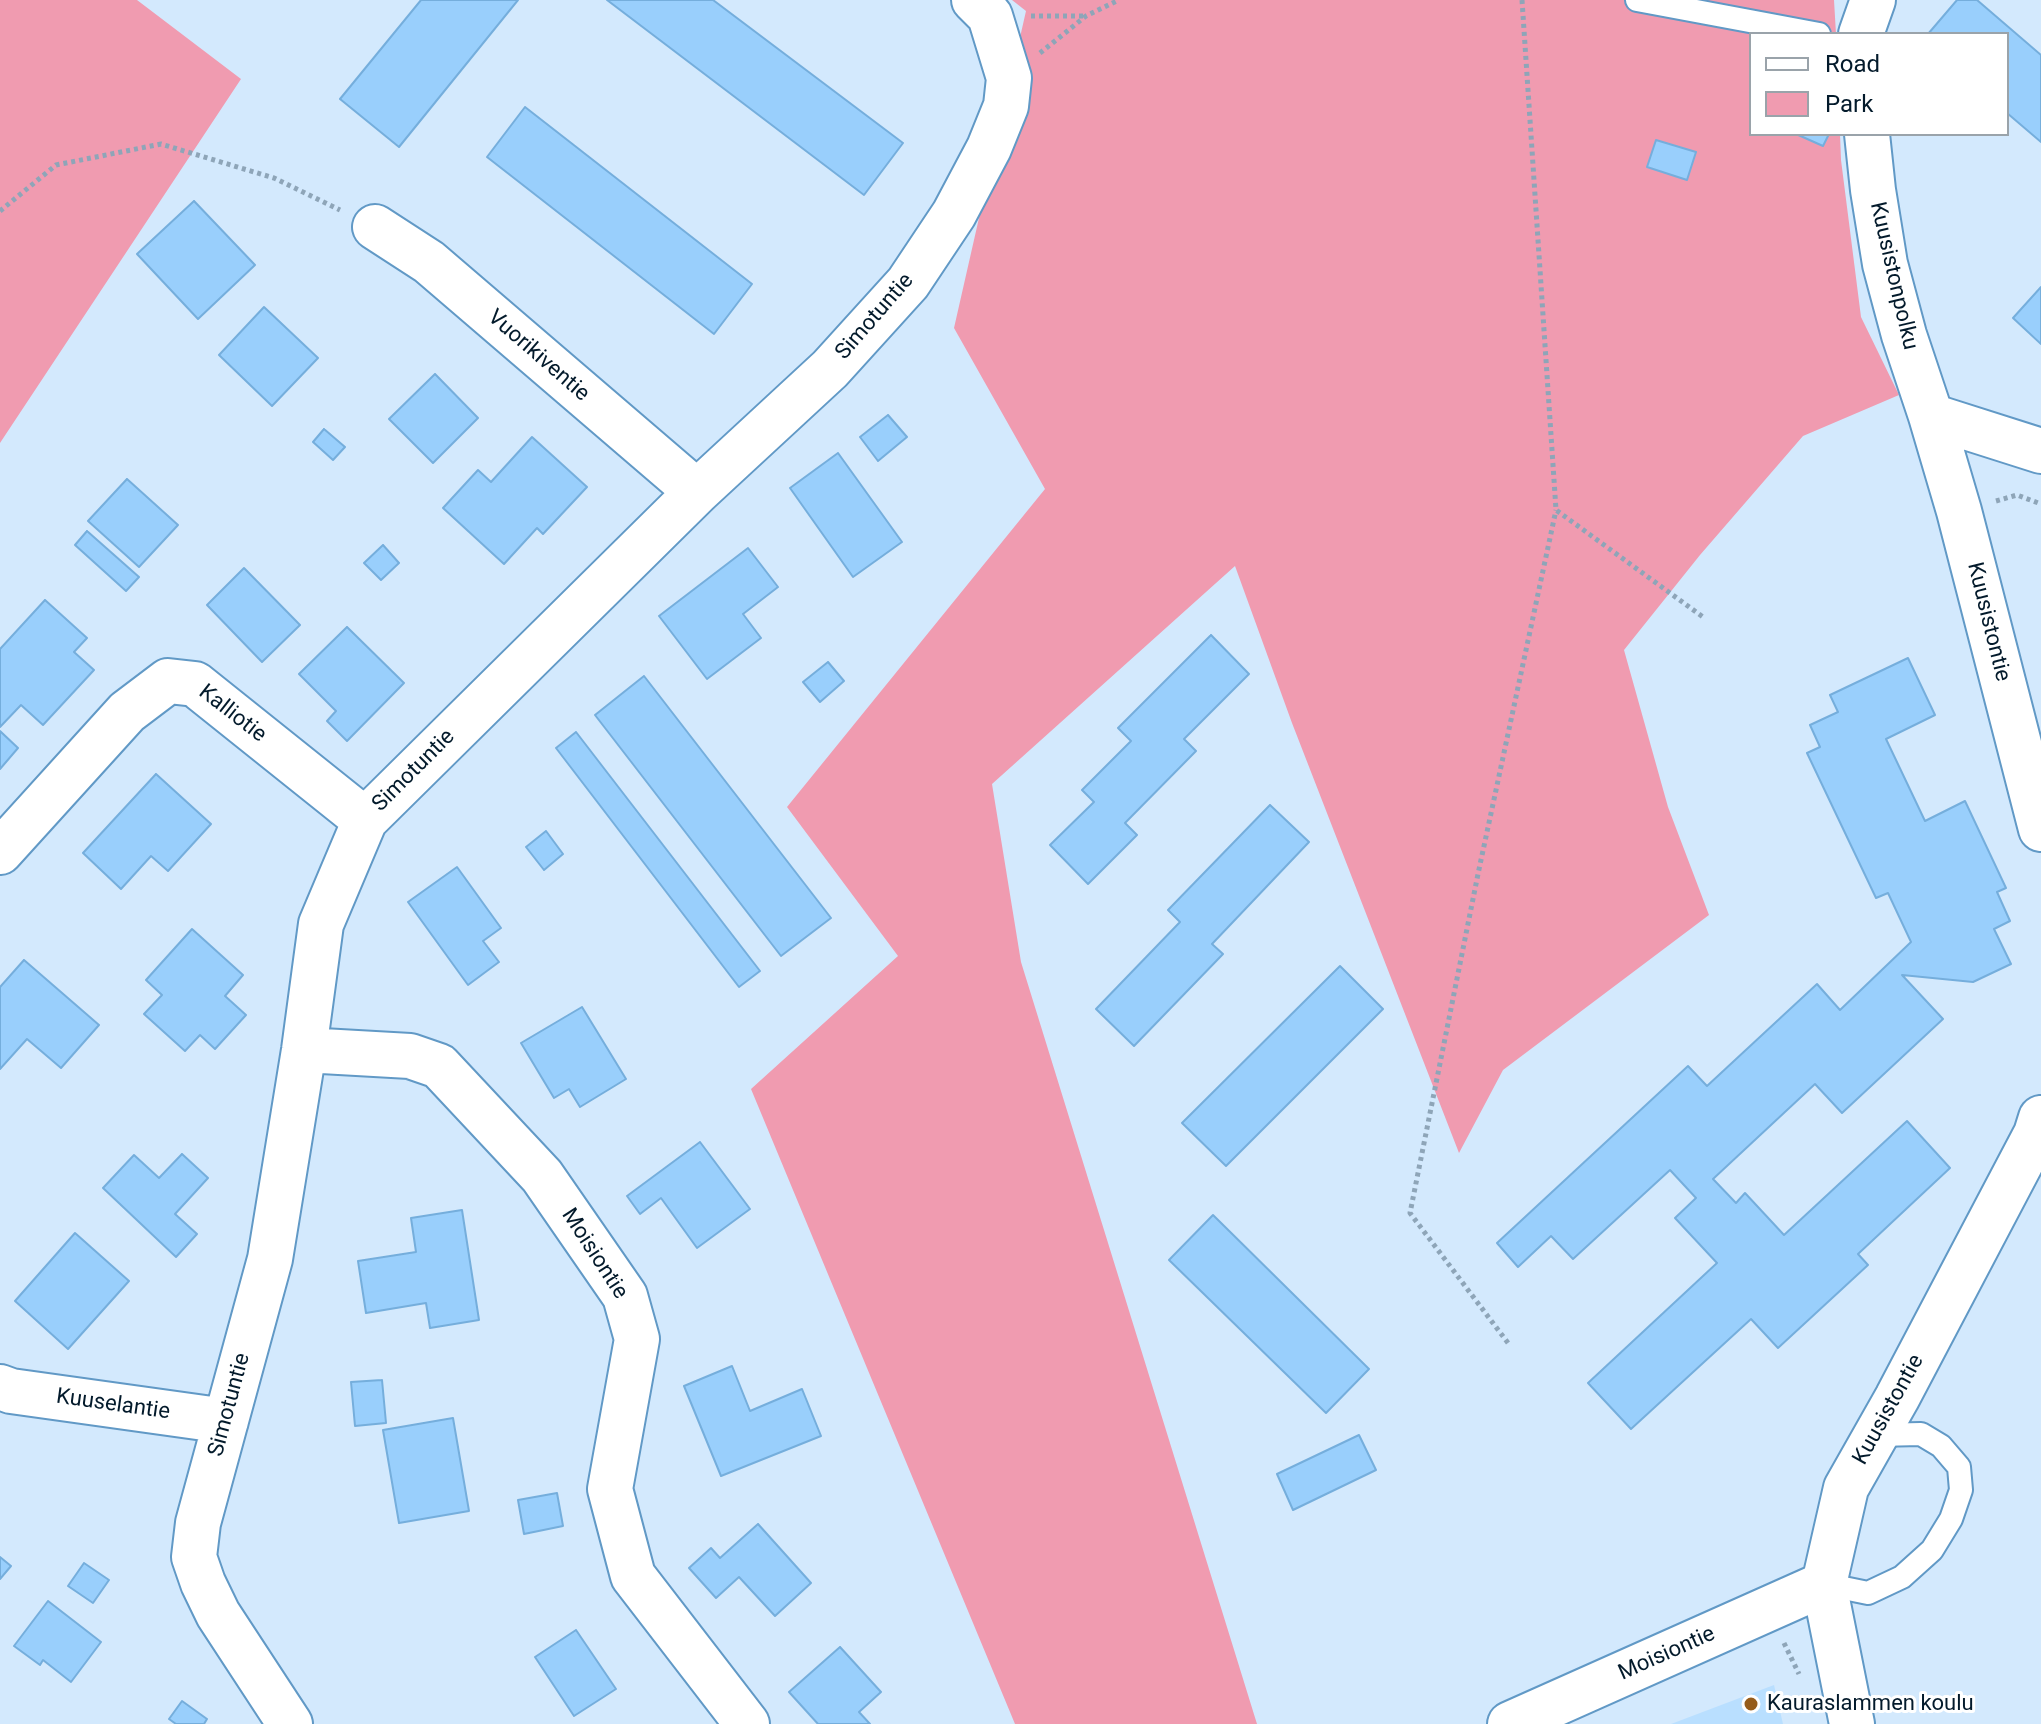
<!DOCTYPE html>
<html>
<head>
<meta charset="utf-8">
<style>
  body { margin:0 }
  #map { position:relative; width:2041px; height:1724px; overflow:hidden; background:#d3e9fd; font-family:Roboto,sans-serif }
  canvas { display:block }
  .legend { position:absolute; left:1749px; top:32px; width:260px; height:104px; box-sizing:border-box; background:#fff; border:2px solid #9aa3aa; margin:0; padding:10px 14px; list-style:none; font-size:24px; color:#031a2b }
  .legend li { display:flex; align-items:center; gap:16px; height:40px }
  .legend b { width:40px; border:2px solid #9aa3aa }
</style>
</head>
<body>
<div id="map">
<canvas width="2041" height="1724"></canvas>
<ul class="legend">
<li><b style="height:10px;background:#fff"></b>Road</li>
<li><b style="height:22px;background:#f09bb0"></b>Park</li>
</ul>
</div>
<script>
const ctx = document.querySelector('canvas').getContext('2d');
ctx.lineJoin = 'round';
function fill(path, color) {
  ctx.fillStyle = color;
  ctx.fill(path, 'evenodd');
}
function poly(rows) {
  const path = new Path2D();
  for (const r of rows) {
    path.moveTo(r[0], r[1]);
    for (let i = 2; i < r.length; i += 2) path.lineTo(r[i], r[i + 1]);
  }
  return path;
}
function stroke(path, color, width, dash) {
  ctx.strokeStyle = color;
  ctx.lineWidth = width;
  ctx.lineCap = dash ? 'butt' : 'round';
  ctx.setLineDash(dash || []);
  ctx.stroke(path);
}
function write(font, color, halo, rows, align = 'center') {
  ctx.font = font + ' Roboto,sans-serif';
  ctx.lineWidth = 6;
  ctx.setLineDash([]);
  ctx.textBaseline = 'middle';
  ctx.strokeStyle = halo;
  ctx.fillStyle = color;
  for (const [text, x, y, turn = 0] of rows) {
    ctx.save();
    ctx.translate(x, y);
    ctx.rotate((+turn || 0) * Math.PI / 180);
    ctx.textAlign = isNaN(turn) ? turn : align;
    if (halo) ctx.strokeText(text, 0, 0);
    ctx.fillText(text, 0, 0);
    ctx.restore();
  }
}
const built = poly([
  [1774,1685,1783,1724,1671,1724]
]);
const green = poly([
  [0,0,137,0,241,79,0,443],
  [1012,0,1834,0,1836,34,1751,34,1751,134,1840,134,1841,160,1861,317,1899,395,1803,436,1700,555,1624,650,1668,807,1709,915,1503,1070,1459,1153,1292,723,1235,566,992,784,1021,962,1257,1724,1015,1724,751,1089,898,956,787,807,1045,489,954,328,1026,11]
]);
const building = poly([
  [421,0,518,0,399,147,340,99,421,0],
  [607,0,713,0,903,143,864,195,607,0],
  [1957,0,1977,0,2041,55,2041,142,2007,113,2007,34,1928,34,1957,0],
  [525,107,752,284,714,334,487,157,525,107],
  [1796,134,1829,134,1823,146,1796,134],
  [1656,140,1696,152,1687,180,1647,167,1656,140],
  [194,201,255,265,198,319,137,254,194,201],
  [2041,287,2041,344,2013,318,2041,287],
  [264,307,318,358,272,406,219,355,264,307],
  [435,374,478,418,433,463,389,419,435,374],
  [888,415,907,437,878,461,860,437,888,415],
  [324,429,345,447,333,460,313,442,324,429],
  [532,437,587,487,543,534,537,528,504,564,443,508,478,470,491,482,532,437],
  [838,453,902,542,853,577,790,488,838,453],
  [127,479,178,525,139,567,88,521,127,479],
  [87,531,139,577,126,591,75,545,87,531],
  [383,545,399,563,381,580,364,563,383,545],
  [748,548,778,587,743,614,761,638,707,679,659,616,748,548],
  [244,568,300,625,262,662,207,605,244,568],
  [45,600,87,638,74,652,94,670,43,725,21,705,0,727,0,649,45,600],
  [347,627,404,683,347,741,327,721,336,711,299,674,347,627],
  [1211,635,1249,674,1184,739,1196,751,1125,823,1137,835,1088,884,1050,845,1094,802,1082,790,1131,741,1118,728,1211,635],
  [1908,658,1935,715,1886,739,1925,821,1965,801,2006,888,1997,892,2010,921,1994,929,2011,964,1973,982,1902,975,1943,1019,1842,1113,1815,1084,1713,1179,1736,1203,1745,1193,1784,1235,1907,1121,1950,1168,1858,1254,1868,1265,1778,1348,1751,1319,1631,1429,1588,1383,1717,1263,1675,1218,1696,1198,1670,1170,1573,1259,1551,1236,1518,1267,1497,1243,1688,1066,1707,1086,1817,984,1840,1010,1911,942,1888,893,1876,898,1807,753,1820,747,1810,725,1838,712,1830,695,1908,658],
  [828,662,844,681,820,702,803,682,828,662],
  [644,676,831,918,781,956,595,715,644,676],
  [0,731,18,748,0,769,0,731],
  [576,732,760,971,739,987,556,748,576,732],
  [156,774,211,824,168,871,151,856,121,889,83,853,156,774],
  [1270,805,1309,842,1212,944,1223,954,1134,1046,1096,1009,1180,922,1168,910,1270,805],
  [546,831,563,854,544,870,526,847,546,831],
  [457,867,501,928,483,941,499,962,468,985,408,902,457,867],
  [192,929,243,975,225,996,246,1015,215,1049,200,1035,185,1051,144,1014,162,995,146,980,192,929],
  [24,960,99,1025,61,1068,27,1039,0,1069,0,987,24,960],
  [1340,966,1383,1009,1226,1166,1182,1123,1340,966],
  [582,1007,626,1079,580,1107,569,1089,554,1098,521,1043,582,1007],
  [700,1142,750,1209,697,1248,661,1198,640,1214,627,1196,700,1142],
  [182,1154,208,1178,175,1214,197,1234,176,1257,103,1188,134,1155,159,1178,182,1154],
  [462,1210,479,1320,430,1328,426,1303,366,1313,358,1261,416,1252,411,1218,462,1210],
  [1213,1215,1369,1369,1326,1413,1169,1260,1213,1215],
  [75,1233,129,1281,68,1349,15,1301,75,1233],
  [732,1366,750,1411,802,1389,821,1436,721,1476,684,1386,732,1366],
  [382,1380,386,1423,355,1426,351,1382,382,1380],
  [453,1418,469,1511,399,1523,383,1430,453,1418],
  [1359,1435,1376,1470,1293,1510,1277,1474,1359,1435],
  [557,1493,563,1526,524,1534,518,1500,557,1493],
  [758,1524,811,1583,775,1616,739,1577,716,1598,689,1568,711,1548,720,1558,758,1524],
  [0,1557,11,1566,0,1579,0,1557],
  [84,1563,109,1580,93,1603,68,1586,84,1563],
  [48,1601,101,1642,71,1682,43,1660,40,1665,14,1646,48,1601],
  [576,1630,616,1689,574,1716,535,1657,576,1630],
  [840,1647,881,1692,859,1712,870,1724,818,1724,789,1692,840,1647],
  [182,1701,207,1719,204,1724,176,1724,169,1719,182,1701]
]);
const path = poly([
  [1522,0,1556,510,1703,617],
  [1031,16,1085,16],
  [1040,53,1086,16,1119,0],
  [0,211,56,165,161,144,274,178,340,210],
  [1996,501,2017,495,2041,504],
  [1508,1343,1410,1213,1478,874,1556,510],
  [1784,1643,1799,1674]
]);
const service = poly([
  [1637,0,1819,34],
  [1824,1584,1868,1593,1902,1577,1932,1550,1951,1519,1961,1490,1959,1467,1941,1446,1921,1434,1876,1435]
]);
const minor = poly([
  [1861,34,1873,0],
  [1867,134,1873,190,1885,264,1904,335,1931,416,1959,511,2041,829],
  [375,227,429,262,697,492],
  [1931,416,2041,451],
  [0,852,127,712,168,681,195,684,365,820],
  [304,1050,410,1056,439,1066,542,1176,625,1296,637,1339,610,1489,633,1576,747,1724],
  [0,1387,11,1391,226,1421],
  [290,1724,218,1614,203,1583,194,1557,198,1523,270,1259,304,1050,321,924,365,820,697,492,830,369,908,283,954,214,989,148,1006,106,1009,78,990,16,974,0],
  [1510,1724,1824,1584],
  [1852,1724,1824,1584,1846,1488,1897,1398,2036,1134,2041,1118]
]);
const markers = [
  [1751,1704,8,"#965c1a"]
];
const streetNames = [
  ["Kuusistonpolku",1893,276,77],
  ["Simotuntie",875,317,-49],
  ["Vuorikiventie",538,356,41],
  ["Kuusistontie",1988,622,76],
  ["Kalliotie",232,714,38],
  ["Simotuntie",414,771,-45],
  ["Moisiontie",594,1254,57],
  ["Kuuselantie",113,1405,8],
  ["Simotuntie",230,1405,-75],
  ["Kuusistontie",1889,1410,-61],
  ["Moisiontie",1667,1654,-24]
];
const poiNames = [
  ["Kauraslammen koulu",1767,1704]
];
fill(built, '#b9dfff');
fill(green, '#f09bb0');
fill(building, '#99cffc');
stroke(building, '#75aedc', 2);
stroke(service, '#6199c6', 26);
stroke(minor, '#6199c6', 48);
stroke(path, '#8ea5b8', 5, [4, 4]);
stroke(service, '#fff', 22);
stroke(minor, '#fff', 44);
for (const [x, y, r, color] of markers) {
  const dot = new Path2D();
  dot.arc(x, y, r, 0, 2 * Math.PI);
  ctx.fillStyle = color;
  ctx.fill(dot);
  stroke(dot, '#fff', 3);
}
write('22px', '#031a2b', '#fff', streetNames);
write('22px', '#031a2b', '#fff', poiNames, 'left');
</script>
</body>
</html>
